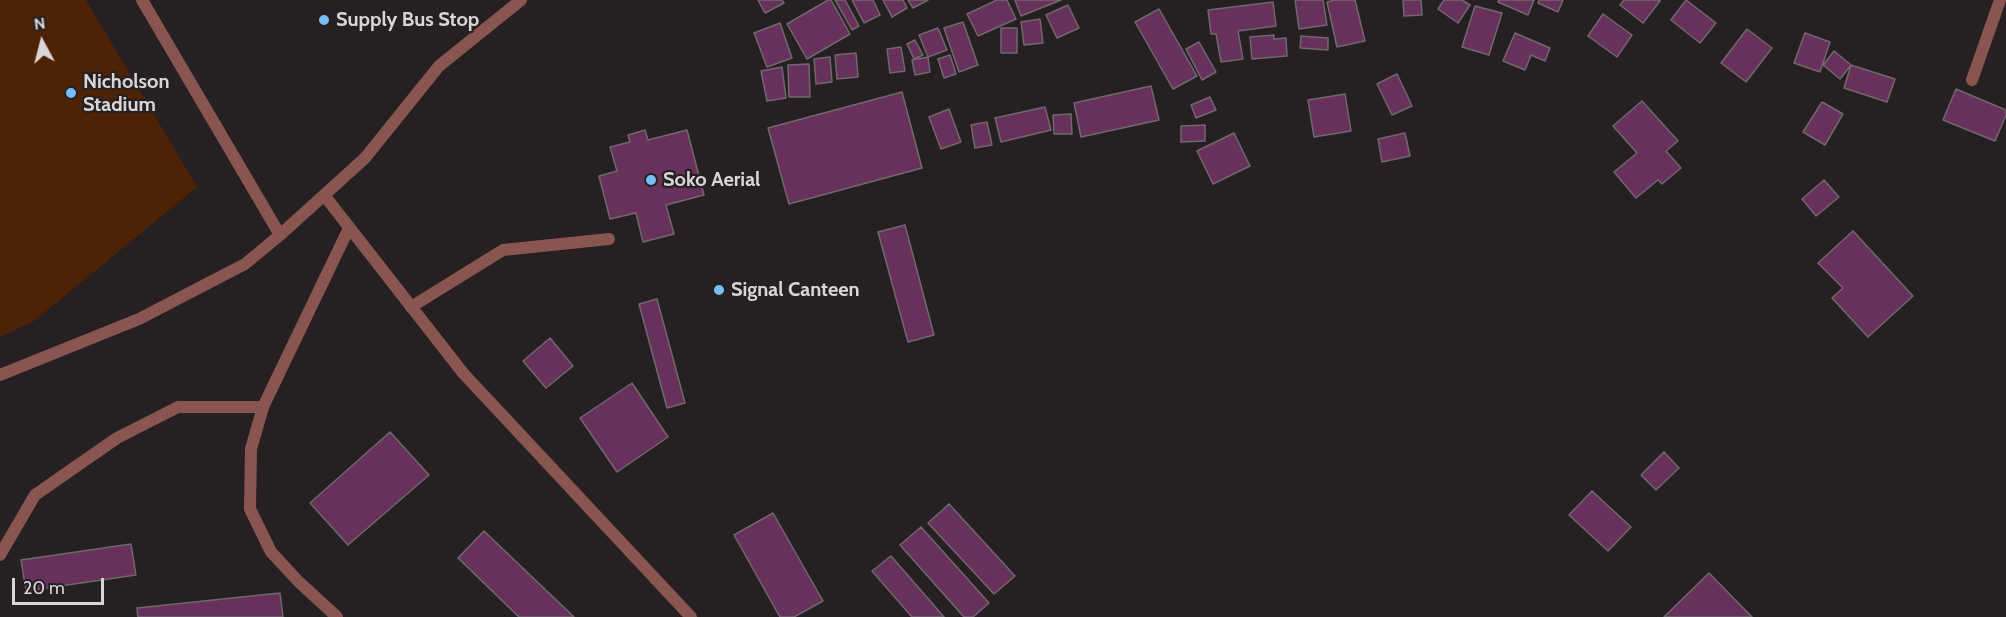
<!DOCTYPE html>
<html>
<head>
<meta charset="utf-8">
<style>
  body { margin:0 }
  #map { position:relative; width:2006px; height:617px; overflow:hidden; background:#272022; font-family:Cabin,sans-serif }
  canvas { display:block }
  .north { position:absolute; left:12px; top:12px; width:60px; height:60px; -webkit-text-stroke:4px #272022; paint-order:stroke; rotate:353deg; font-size:16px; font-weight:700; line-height:24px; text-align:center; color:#d9d4d5 }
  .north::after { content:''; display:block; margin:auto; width:21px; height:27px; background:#d9d4d5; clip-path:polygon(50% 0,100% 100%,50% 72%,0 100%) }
  .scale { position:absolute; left:12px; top:578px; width:92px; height:27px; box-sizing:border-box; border:3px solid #d9d4d5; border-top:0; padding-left:8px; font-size:18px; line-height:21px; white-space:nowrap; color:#d9d4d5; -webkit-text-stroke:4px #272022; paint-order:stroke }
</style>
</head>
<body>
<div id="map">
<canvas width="2006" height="617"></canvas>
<div class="north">N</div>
<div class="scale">20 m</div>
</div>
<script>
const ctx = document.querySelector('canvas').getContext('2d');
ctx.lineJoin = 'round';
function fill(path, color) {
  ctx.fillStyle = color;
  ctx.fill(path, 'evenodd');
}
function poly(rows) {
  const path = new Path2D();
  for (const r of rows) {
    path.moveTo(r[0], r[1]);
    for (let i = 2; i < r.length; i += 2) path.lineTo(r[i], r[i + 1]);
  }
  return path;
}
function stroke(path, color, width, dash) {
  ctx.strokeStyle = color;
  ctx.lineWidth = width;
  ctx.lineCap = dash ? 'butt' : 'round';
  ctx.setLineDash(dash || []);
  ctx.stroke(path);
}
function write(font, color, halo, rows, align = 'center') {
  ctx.font = font + ' Cabin,sans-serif';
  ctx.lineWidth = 4.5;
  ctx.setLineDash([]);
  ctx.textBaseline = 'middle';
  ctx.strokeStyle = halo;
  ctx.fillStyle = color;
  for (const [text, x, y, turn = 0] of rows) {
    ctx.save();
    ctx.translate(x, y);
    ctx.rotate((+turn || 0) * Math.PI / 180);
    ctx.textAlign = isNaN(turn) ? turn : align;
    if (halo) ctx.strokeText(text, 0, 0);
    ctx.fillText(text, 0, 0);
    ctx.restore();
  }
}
const green = poly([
  [0,0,86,0,197,187,34,321,0,337]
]);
const building = poly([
  [758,0,782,0,784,3,765,13,758,0],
  [828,0,831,0,850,34,807,59,787,24,828,0],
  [835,0,845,0,859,26,852,30,835,0],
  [852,0,873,0,880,15,864,23,852,0],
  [883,0,903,0,907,8,892,17,883,0],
  [908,0,928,0,913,8,908,0],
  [997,0,1007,0,1016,19,978,36,967,14,997,0],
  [1015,0,1061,0,1021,16,1015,0],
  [1295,0,1323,0,1327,25,1299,29,1295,0],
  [1335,0,1355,0,1365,41,1337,47,1327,2,1335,0],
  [1403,0,1421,0,1422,15,1404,16,1403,0],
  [1444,0,1462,0,1470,5,1458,23,1438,9,1444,0],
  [1499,0,1534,0,1528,15,1498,2,1499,0],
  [1539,0,1563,0,1558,12,1538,3,1539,0],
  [1624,0,1658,0,1660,1,1643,23,1620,5,1624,0],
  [1686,0,1716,23,1700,43,1671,20,1686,0],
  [1273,2,1276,26,1238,31,1243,59,1221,62,1216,34,1211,34,1208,10,1273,2],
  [1068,5,1079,28,1057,38,1046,15,1068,5],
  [1475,6,1502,13,1489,55,1462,47,1475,6],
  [1159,9,1197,76,1173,89,1135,22,1159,9],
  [1603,14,1632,35,1617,57,1588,36,1603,14],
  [1040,19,1043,43,1024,45,1021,22,1040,19],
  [963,22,978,65,959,72,944,28,963,22],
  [780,23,792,58,767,67,754,33,780,23],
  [938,28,947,50,928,57,919,35,938,28],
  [1001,28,1017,28,1017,53,1001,53,1001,28],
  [1747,29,1772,48,1746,82,1721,63,1747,29],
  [1515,33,1550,48,1545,61,1531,55,1525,70,1503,61,1515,33],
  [1805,33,1830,42,1820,72,1794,63,1805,33],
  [1274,35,1274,39,1286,38,1287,56,1252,59,1250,37,1274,35],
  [1301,36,1328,38,1328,50,1300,48,1301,36],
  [915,40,923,55,914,59,907,44,915,40],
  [1199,42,1216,72,1202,80,1186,49,1199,42],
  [901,47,905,71,890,73,887,49,901,47],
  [1834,51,1851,65,1840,79,1823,65,1834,51],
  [856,53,858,77,837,79,835,55,856,53],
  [950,55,956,74,944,78,938,59,950,55],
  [830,57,832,82,816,84,814,59,830,57],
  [928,57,930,72,915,75,912,60,928,57],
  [809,64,810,97,789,97,788,65,809,64],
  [1851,65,1895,79,1887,102,1844,88,1851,65],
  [782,67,786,98,767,101,761,71,782,67],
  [1397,74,1412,106,1392,115,1377,84,1397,74],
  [1151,86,1159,120,1081,137,1074,103,1151,86],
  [1956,89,2006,110,2006,115,1995,141,1943,120,1956,89],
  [902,92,922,168,789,204,768,128,902,92],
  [1345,94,1351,131,1314,137,1308,100,1345,94],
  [1210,97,1216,110,1196,118,1191,105,1210,97],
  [1642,101,1678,141,1666,151,1681,168,1662,184,1658,180,1636,198,1614,172,1637,153,1613,126,1642,101],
  [1822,102,1843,114,1825,145,1803,132,1822,102],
  [1045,107,1051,130,1001,142,995,118,1045,107],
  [949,109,961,142,941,149,929,117,949,109],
  [1071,114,1072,134,1054,134,1053,115,1071,114],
  [987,122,992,145,975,148,971,125,987,122],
  [1205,125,1205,141,1181,142,1181,126,1205,125],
  [645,130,648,140,687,130,704,195,666,205,674,234,643,242,636,213,610,219,599,176,617,171,610,147,630,142,628,135,645,130],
  [1234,133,1250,166,1213,184,1197,151,1234,133],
  [1405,133,1410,156,1382,162,1378,139,1405,133],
  [1824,180,1839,197,1816,216,1802,199,1824,180],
  [905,225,934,335,908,342,878,232,905,225],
  [1853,231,1913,296,1868,337,1832,298,1843,288,1818,263,1853,231],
  [657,299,685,403,667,408,639,304,657,299],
  [550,338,573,366,546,388,523,361,550,338],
  [632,383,668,437,617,472,580,418,632,383],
  [390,432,429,475,348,545,310,503,390,432],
  [1664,452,1679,468,1656,490,1641,475,1664,452],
  [1592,491,1631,527,1608,551,1569,515,1592,491],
  [949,504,1015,576,994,594,928,523,949,504],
  [773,513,823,601,794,617,780,617,734,535,773,513],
  [921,527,989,603,973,617,964,617,900,545,921,527],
  [484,531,574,617,519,617,458,558,484,531],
  [131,544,136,575,26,591,21,560,131,544],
  [891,556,944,617,912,617,872,571,891,556],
  [1709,573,1752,617,1664,617,1709,573],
  [280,593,283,617,138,617,137,608,280,593]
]);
const lane = poly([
  [411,307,503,250,609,239],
  [0,555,35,495,117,438,178,407,263,407],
  [337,617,299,582,271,552,250,509,251,449,263,407,349,228]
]);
const street = poly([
  [142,0,280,235],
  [1972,80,2000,0],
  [324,195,463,373,691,617],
  [0,375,139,319,245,264,280,235,365,158,439,66,521,0]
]);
const markers = [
  [324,20,6,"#74c0f6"],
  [71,93,6,"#74c0f6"],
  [651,180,6,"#74c0f6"],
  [719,290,6,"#74c0f6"]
];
const poiNames = [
  ["Supply Bus Stop",336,20],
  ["Nicholson",83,82],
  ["Stadium",83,105],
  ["Soko Aerial",663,180],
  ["Signal Canteen",731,290]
];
fill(green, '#4e2305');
fill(building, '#68315b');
stroke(building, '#6f686d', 1.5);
stroke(lane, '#895550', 12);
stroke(street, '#895550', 12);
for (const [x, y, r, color] of markers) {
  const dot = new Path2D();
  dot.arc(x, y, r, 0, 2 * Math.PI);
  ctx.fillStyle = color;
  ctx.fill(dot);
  stroke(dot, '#272022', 2);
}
write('bold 20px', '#d9d4d5', '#272022', poiNames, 'left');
</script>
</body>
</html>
